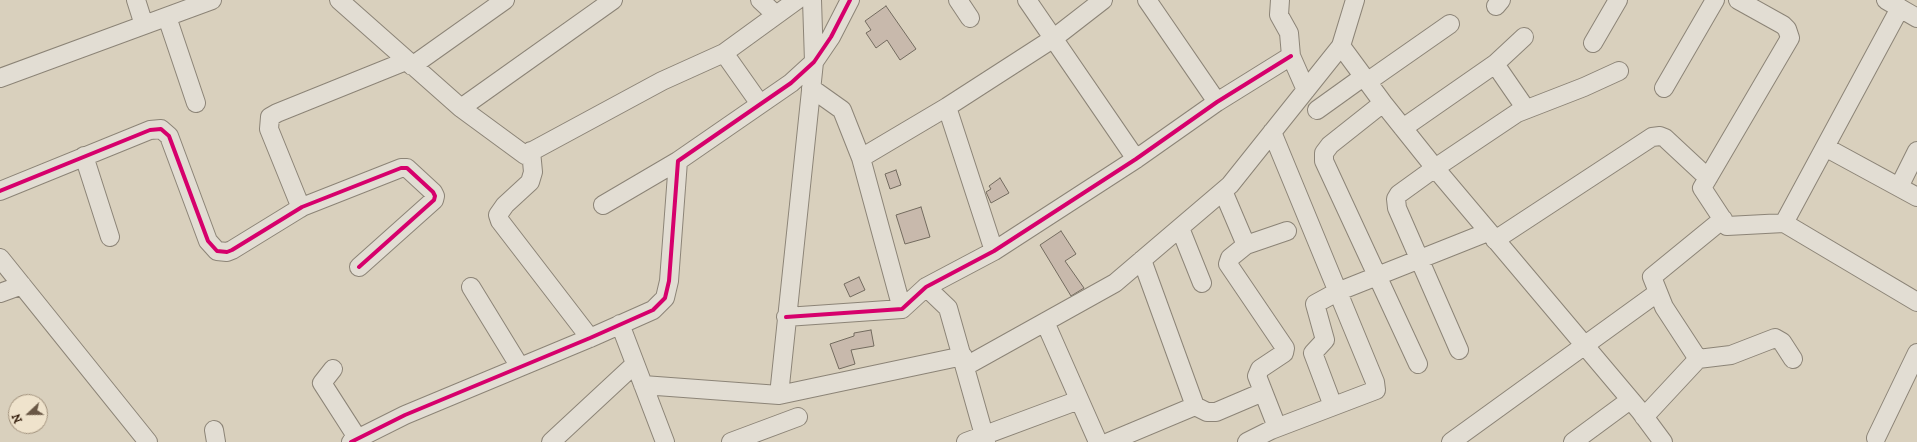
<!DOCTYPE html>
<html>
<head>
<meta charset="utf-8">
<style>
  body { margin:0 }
  #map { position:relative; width:1917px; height:442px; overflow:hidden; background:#d9d0bd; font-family:"IM FELL DW Pica",serif }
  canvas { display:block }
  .north { position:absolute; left:8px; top:394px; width:40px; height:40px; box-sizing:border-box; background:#efe3cc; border:1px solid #a1917c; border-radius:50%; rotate:248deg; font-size:11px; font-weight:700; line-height:16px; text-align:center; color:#2d1605 }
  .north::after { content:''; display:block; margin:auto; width:14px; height:18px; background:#695745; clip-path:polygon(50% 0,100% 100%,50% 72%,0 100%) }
</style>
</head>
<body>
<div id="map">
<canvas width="1917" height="442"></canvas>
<div class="north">N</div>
</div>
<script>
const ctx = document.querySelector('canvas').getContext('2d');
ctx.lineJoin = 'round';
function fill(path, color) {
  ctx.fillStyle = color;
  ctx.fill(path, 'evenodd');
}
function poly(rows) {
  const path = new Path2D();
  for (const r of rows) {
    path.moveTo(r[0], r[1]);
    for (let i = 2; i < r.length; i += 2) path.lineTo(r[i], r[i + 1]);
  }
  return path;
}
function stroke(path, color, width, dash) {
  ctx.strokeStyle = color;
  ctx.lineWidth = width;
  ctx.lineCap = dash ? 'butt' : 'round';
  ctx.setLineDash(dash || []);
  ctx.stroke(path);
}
const building = poly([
  [886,6,916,49,900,60,887,40,876,48,866,33,871,30,865,21,886,6],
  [896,170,901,185,890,189,885,174,896,170],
  [1000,178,1009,193,991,203,986,192,991,189,989,186,1000,178],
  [921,207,930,237,905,244,896,215,921,207],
  [1061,231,1076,254,1065,261,1084,288,1071,296,1040,245,1061,231],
  [859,277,865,290,850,297,844,284,859,277],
  [871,330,874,346,851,350,855,364,839,369,830,344,854,336,854,333,871,330]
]);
const minor = poly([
  [136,0,144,25],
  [339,0,461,108,525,155,662,81,724,53,797,0],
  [760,0,776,15],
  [958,0,970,18],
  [1027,0,1136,159],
  [1147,0,1217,102],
  [1280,0,1279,15,1289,33,1291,56,1306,90],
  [1738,0,1783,25,1787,29,1790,38,1702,188,1727,226,1784,223,1917,302],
  [1886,0,1917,18],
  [1496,6,1501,0],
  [167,17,196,103],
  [1593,43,1618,0],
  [1341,46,1383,103,1435,168,1640,411,1663,442],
  [724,53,760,104],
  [1495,64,1526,109],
  [412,66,505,0],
  [0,78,212,0],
  [1367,82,1450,24],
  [811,88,842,110,861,158,902,309],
  [1664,88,1715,0],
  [1383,103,1330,145,1324,153,1324,161,1418,364],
  [947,107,994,251],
  [461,108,613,0],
  [1317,110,1363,77],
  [1403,128,1495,64,1524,37],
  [1825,147,1917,197],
  [531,151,533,172,530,182,505,205,498,215,500,221,590,338],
  [84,156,110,237],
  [861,158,947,107,1054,38,1103,0],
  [1899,187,1917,151],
  [0,191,150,130,161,129,169,136,208,241,217,251,227,252,232,250,302,207,401,168,407,168,433,192,435,196,434,200,359,267],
  [1223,191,1246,245,1230,258,1228,264,1285,348,1284,353,1260,369,1257,376,1277,427],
  [603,205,678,161],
  [301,208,269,129,270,117,277,113,406,61],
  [1784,223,1900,8],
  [1180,228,1202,283],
  [1495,240,1652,137,1660,136,1665,138,1708,178],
  [1246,245,1287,231],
  [0,258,148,442],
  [471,287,520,367],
  [926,287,948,308,986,442],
  [0,293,22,285],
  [786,317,902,309,926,287,994,251,1136,159,1217,102,1291,56],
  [1045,322,1098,442],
  [620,324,665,442],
  [1459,350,1397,208,1396,199,1399,194,1435,168,1517,113,1584,87,1619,71],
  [1698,359,1731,355,1775,338,1782,342,1793,359],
  [966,366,1115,283,1230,185,1341,46,1355,0],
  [333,369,322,383,358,439],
  [643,385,779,395,963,356],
  [779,395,814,62,812,0],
  [1195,406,1207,412,1216,412,1263,392],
  [1333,406,1313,353,1325,340,1315,304,1337,292,1488,232],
  [1644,417,1698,359,1664,307,1652,277,1723,219],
  [214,430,216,442],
  [1876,438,1917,353],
  [351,442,405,415,590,338,653,310,665,298,669,281,678,161,791,83,814,62,831,37,850,0],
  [551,442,635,364],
  [731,442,798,417],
  [966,442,1079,400],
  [1109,442,1195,406,1142,260],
  [1247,442,1271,430,1376,390,1375,382,1272,132],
  [1451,442,1657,293],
  [1573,442,1630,400]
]);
const cycleway = poly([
  [0,191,150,130,161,129,169,136,208,241,217,251,227,252,232,250,302,207,401,168,407,168,433,192,435,196,434,200,359,267],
  [786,317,902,309,926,287,994,251,1136,159,1217,102,1291,56],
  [351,442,405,415,590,338,653,310,665,298,669,281,678,161,791,83,814,62,831,37,850,0]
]);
fill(building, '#c8b9ac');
stroke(building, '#736b5f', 1);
stroke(minor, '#8c8477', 20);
stroke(minor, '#e2ddd3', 18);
stroke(cycleway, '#d6006c', 4);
</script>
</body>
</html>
